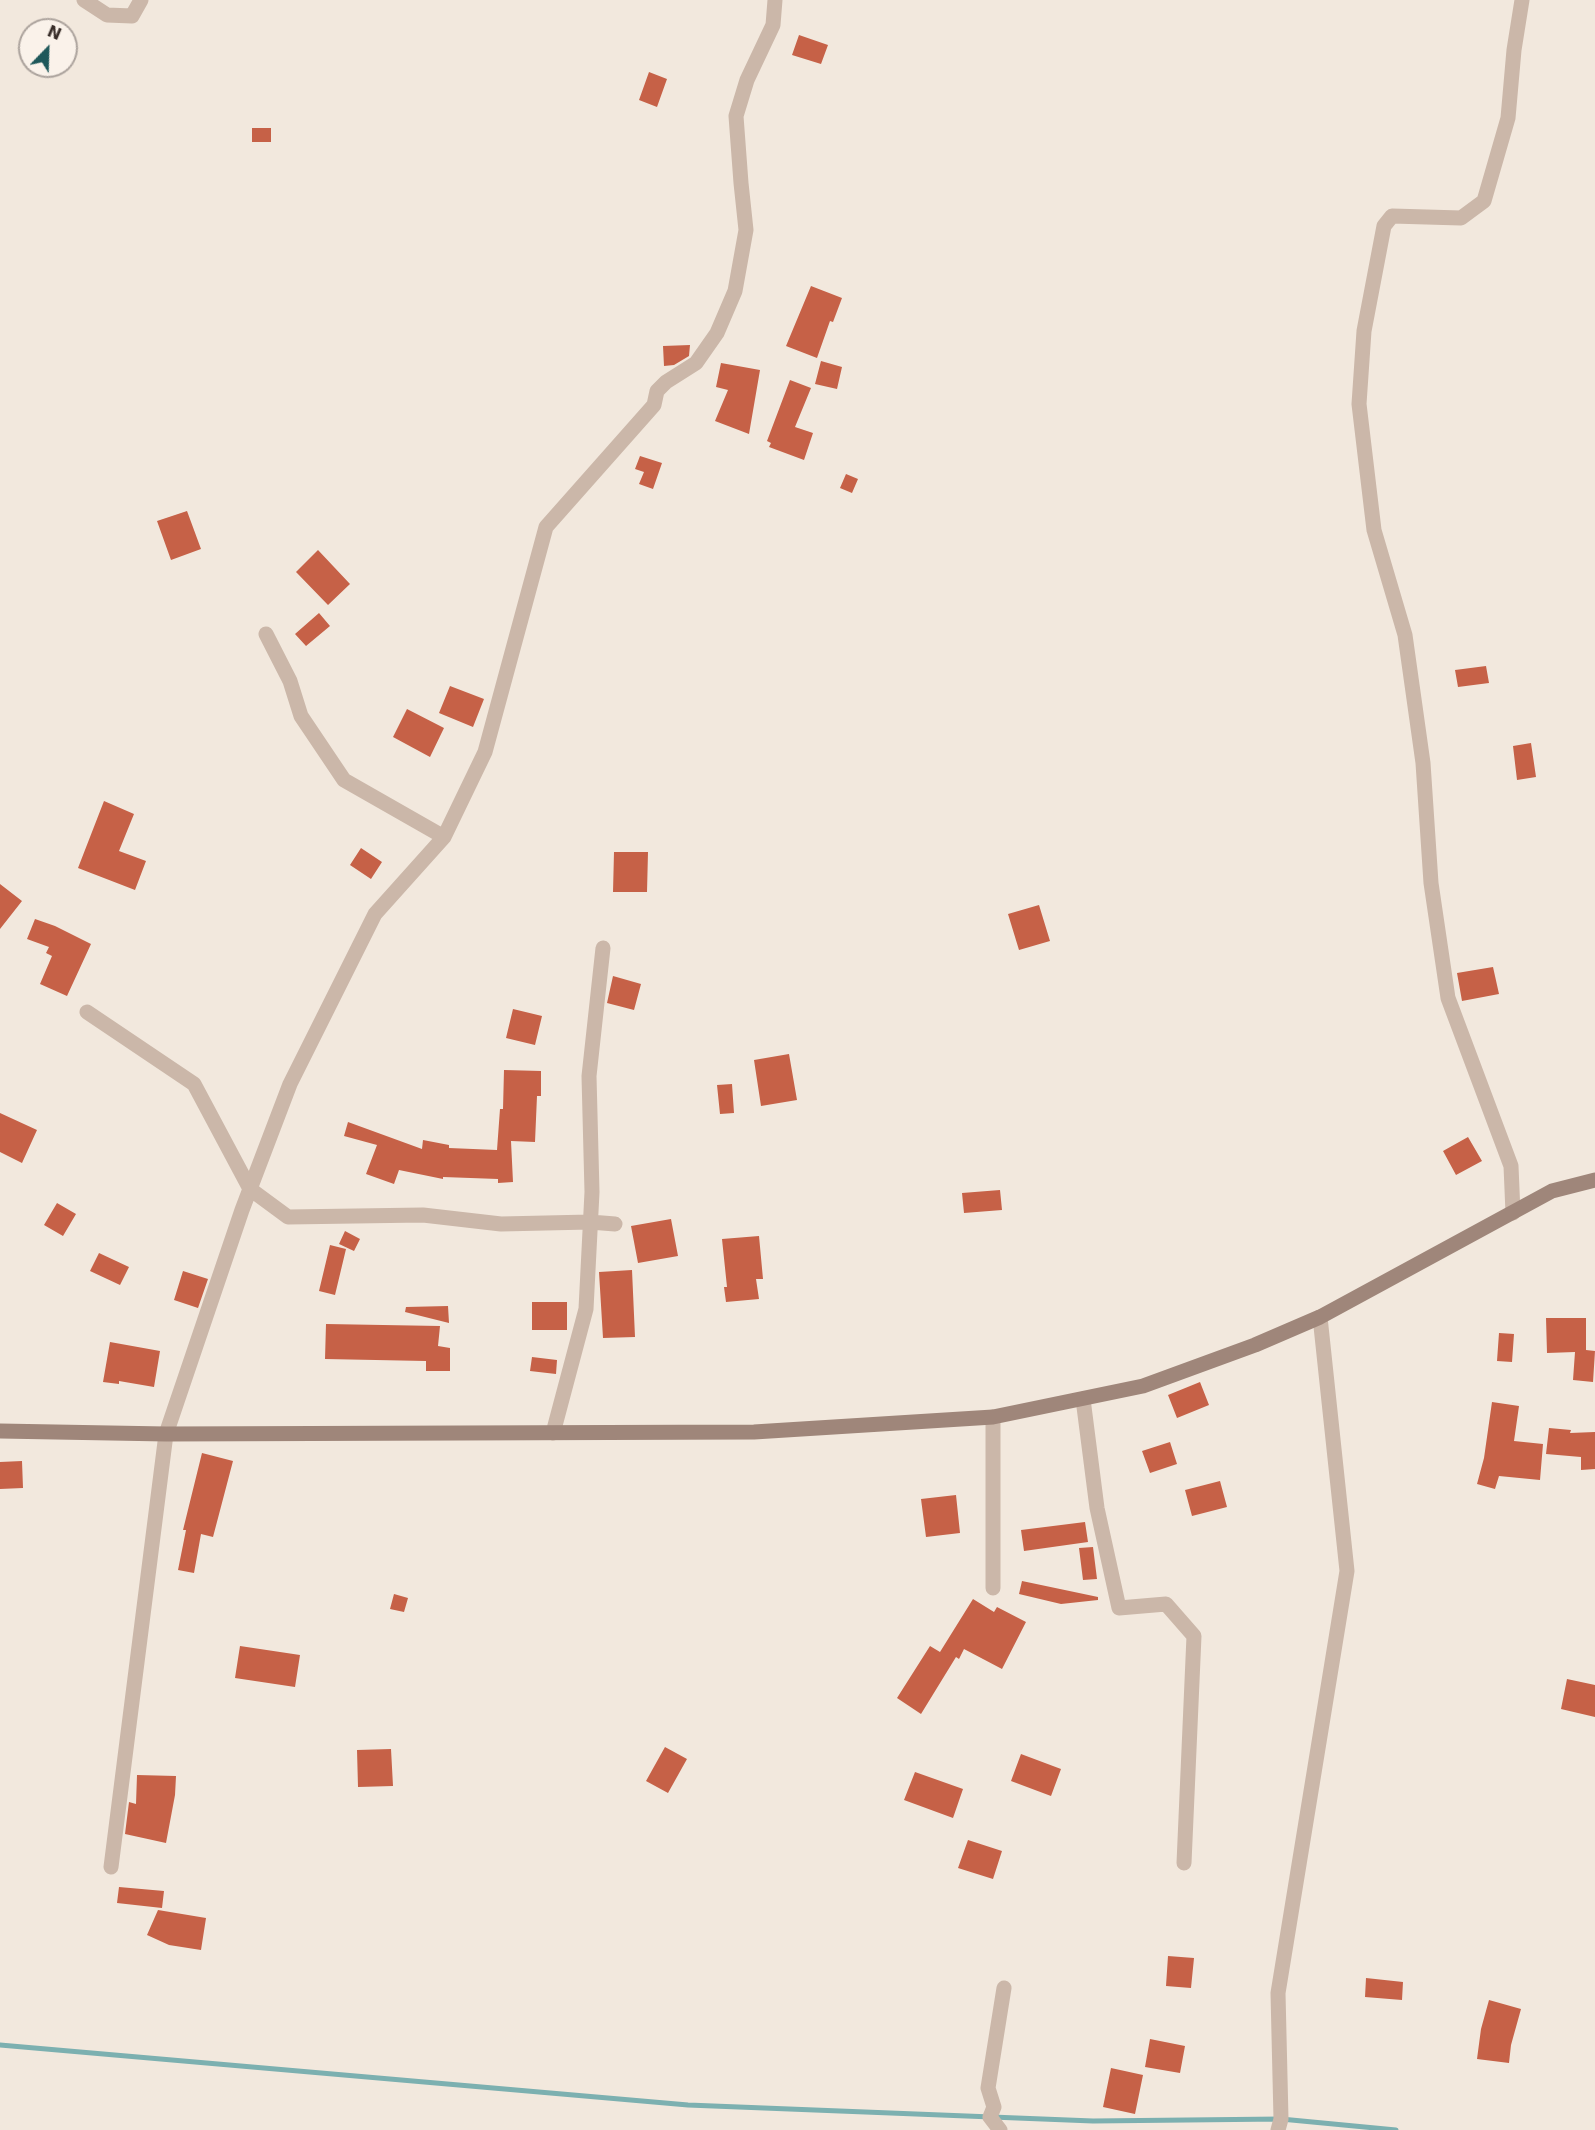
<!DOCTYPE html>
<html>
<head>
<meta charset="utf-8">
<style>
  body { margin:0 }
  #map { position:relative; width:1595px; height:2130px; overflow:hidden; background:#f2e8dd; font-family:"DejaVu Sans",sans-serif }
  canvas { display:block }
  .north { position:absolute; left:18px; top:18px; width:60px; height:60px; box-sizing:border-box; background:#faf2ea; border:2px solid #aca39d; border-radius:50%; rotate:23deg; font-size:16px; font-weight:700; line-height:24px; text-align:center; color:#382d29 }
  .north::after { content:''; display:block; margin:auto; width:21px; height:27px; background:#1e585a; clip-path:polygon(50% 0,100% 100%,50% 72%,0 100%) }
</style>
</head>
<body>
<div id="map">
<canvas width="1595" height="2130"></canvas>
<div class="north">N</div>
</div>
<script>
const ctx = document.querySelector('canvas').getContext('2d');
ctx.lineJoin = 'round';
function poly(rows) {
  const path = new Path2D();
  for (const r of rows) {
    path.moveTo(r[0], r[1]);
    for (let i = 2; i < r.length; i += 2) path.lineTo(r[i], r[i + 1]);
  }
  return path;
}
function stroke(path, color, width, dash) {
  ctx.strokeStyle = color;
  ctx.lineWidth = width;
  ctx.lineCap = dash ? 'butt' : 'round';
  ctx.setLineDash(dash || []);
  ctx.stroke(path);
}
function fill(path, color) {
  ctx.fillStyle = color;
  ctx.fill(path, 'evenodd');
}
const stream = poly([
  [0,2045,688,2105,1093,2121,1281,2119,1396,2130]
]);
const building = poly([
  [799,35,828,45,821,64,792,55],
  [649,72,667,79,657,107,639,100],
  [252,128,271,128,271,142,252,142],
  [811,286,842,298,833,322,830,321,817,358,786,346],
  [690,345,689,356,674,365,664,366,663,346],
  [821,361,842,367,837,389,815,384],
  [721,363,760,370,749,434,715,421,728,390,716,387],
  [790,380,811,388,795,427,813,433,804,460,769,447,771,443,767,441],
  [640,456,662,463,653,489,639,484,644,472,635,469],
  [846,474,858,479,852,493,840,488],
  [187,511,201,549,171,560,157,521],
  [318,550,350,584,328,605,296,572],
  [319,613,330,626,306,646,295,634],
  [1486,666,1489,683,1458,687,1455,670],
  [450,686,484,699,473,727,439,713],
  [407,709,444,728,430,757,393,737],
  [1531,743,1536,777,1517,780,1513,746],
  [104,801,134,814,119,851,146,861,135,890,78,868],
  [361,848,382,862,371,879,350,865],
  [614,852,648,852,647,892,613,892],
  [0,884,22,901,0,929],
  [1039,905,1050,941,1019,950,1008,914],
  [35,919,55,926,91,944,67,996,40,984,52,956,46,953,49,947,27,939],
  [1493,967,1499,994,1462,1001,1457,973],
  [613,976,641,984,634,1010,607,1003],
  [513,1009,542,1016,535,1045,506,1038],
  [789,1054,797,1100,761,1106,754,1060],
  [504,1070,541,1071,541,1096,537,1096,535,1142,511,1141,513,1182,498,1183,498,1179,443,1177,443,1179,399,1170,394,1184,366,1174,377,1145,344,1136,348,1122,422,1149,423,1140,449,1145,449,1148,497,1150,500,1109,503,1109],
  [732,1084,734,1113,720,1114,717,1085],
  [0,1113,37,1130,22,1163,0,1152],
  [1468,1137,1482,1161,1456,1175,1443,1151],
  [1000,1190,1002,1210,964,1213,962,1193],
  [57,1203,76,1214,63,1236,44,1225],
  [671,1219,678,1256,638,1263,631,1226],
  [345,1231,360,1239,354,1251,339,1244],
  [759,1236,763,1279,756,1279,759,1299,726,1302,724,1287,727,1287,722,1239],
  [330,1245,346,1249,335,1295,319,1291],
  [99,1253,129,1267,120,1285,90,1271],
  [632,1270,635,1337,603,1338,599,1272],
  [183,1271,208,1279,198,1308,174,1300],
  [532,1302,567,1302,567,1330,532,1330],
  [448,1306,449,1323,405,1312,406,1307],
  [1546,1318,1586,1318,1586,1350,1595,1351,1593,1382,1573,1380,1575,1352,1547,1353],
  [326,1324,440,1326,438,1346,450,1348,450,1371,426,1371,426,1361,325,1359],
  [1499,1333,1514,1334,1512,1362,1497,1361],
  [110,1342,160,1351,154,1387,119,1381,119,1384,103,1382],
  [532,1357,557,1360,556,1374,530,1371],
  [1200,1382,1209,1405,1177,1418,1168,1395],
  [1492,1402,1519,1406,1514,1441,1543,1444,1540,1480,1499,1476,1495,1489,1477,1484,1484,1458],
  [1549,1428,1571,1430,1570,1433,1595,1432,1595,1469,1581,1470,1581,1457,1546,1454],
  [1170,1442,1177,1464,1150,1473,1142,1451],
  [202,1453,233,1461,213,1537,201,1534,194,1573,178,1570,186,1530,183,1530],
  [22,1461,23,1488,0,1489,0,1462],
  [1220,1481,1227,1507,1192,1516,1185,1490],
  [956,1495,960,1533,926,1537,921,1499],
  [1085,1522,1088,1542,1024,1551,1021,1530],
  [1093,1547,1097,1579,1083,1580,1079,1548],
  [1022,1581,1098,1597,1098,1600,1061,1604,1019,1594],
  [394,1594,408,1598,404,1612,390,1609],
  [973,1599,994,1612,997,1607,1026,1622,1002,1669,964,1649,959,1659,956,1657,921,1714,897,1698,930,1646,940,1652],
  [240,1646,300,1655,295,1687,235,1678],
  [1567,1679,1595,1685,1595,1717,1561,1709],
  [665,1747,687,1759,668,1793,646,1781],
  [391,1749,393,1786,358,1787,357,1750],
  [1021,1754,1061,1769,1051,1796,1011,1781],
  [915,1772,963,1789,953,1818,904,1800],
  [137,1775,176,1776,175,1795,166,1843,125,1834,129,1802,136,1804],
  [968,1840,1002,1851,993,1879,958,1868],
  [119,1887,164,1891,162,1908,117,1903],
  [158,1910,206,1918,201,1950,169,1945,147,1935],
  [1168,1956,1194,1958,1191,1988,1166,1986],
  [1366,1978,1403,1982,1402,2000,1365,1997],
  [1489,2000,1521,2009,1511,2045,1509,2063,1477,2059,1481,2029],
  [1150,2039,1185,2046,1180,2073,1145,2067],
  [1111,2068,1143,2075,1135,2114,1103,2107]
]);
const minor = poly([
  [84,0,107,15,132,16,141,0],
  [266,634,290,681,301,716,344,780,444,837],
  [87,1012,194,1084,250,1189,288,1217,423,1215,501,1224,590,1222,615,1224],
  [1513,1213,1511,1166,1448,998,1431,883,1423,763,1405,635,1374,530,1359,404,1364,331,1384,226,1392,216,1461,218,1484,201,1508,118,1514,50,1522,0],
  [1083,1399,1097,1508,1119,1608,1166,1604,1194,1636,1184,1863],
  [993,1417,993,1588],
  [553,1433,586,1309,592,1192,589,1076,603,948],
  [111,1867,166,1434,242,1210,290,1084,375,914,444,837,485,752,546,527,654,405,657,391,666,382,696,363,717,333,735,291,746,230,741,183,736,116,747,80,773,25,775,0],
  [1000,2130,990,2117,994,2107,988,2088,1004,1988],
  [1278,2130,1281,2119,1278,1993,1347,1571,1320,1317]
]);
const secondary = poly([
  [0,1431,166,1434,754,1432,993,1417,1143,1386,1255,1345,1320,1317,1552,1191,1595,1180]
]);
stroke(stream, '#7cb0b0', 5);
fill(building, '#c66147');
stroke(minor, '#cbb7a9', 15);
stroke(secondary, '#9f867a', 15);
</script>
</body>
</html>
